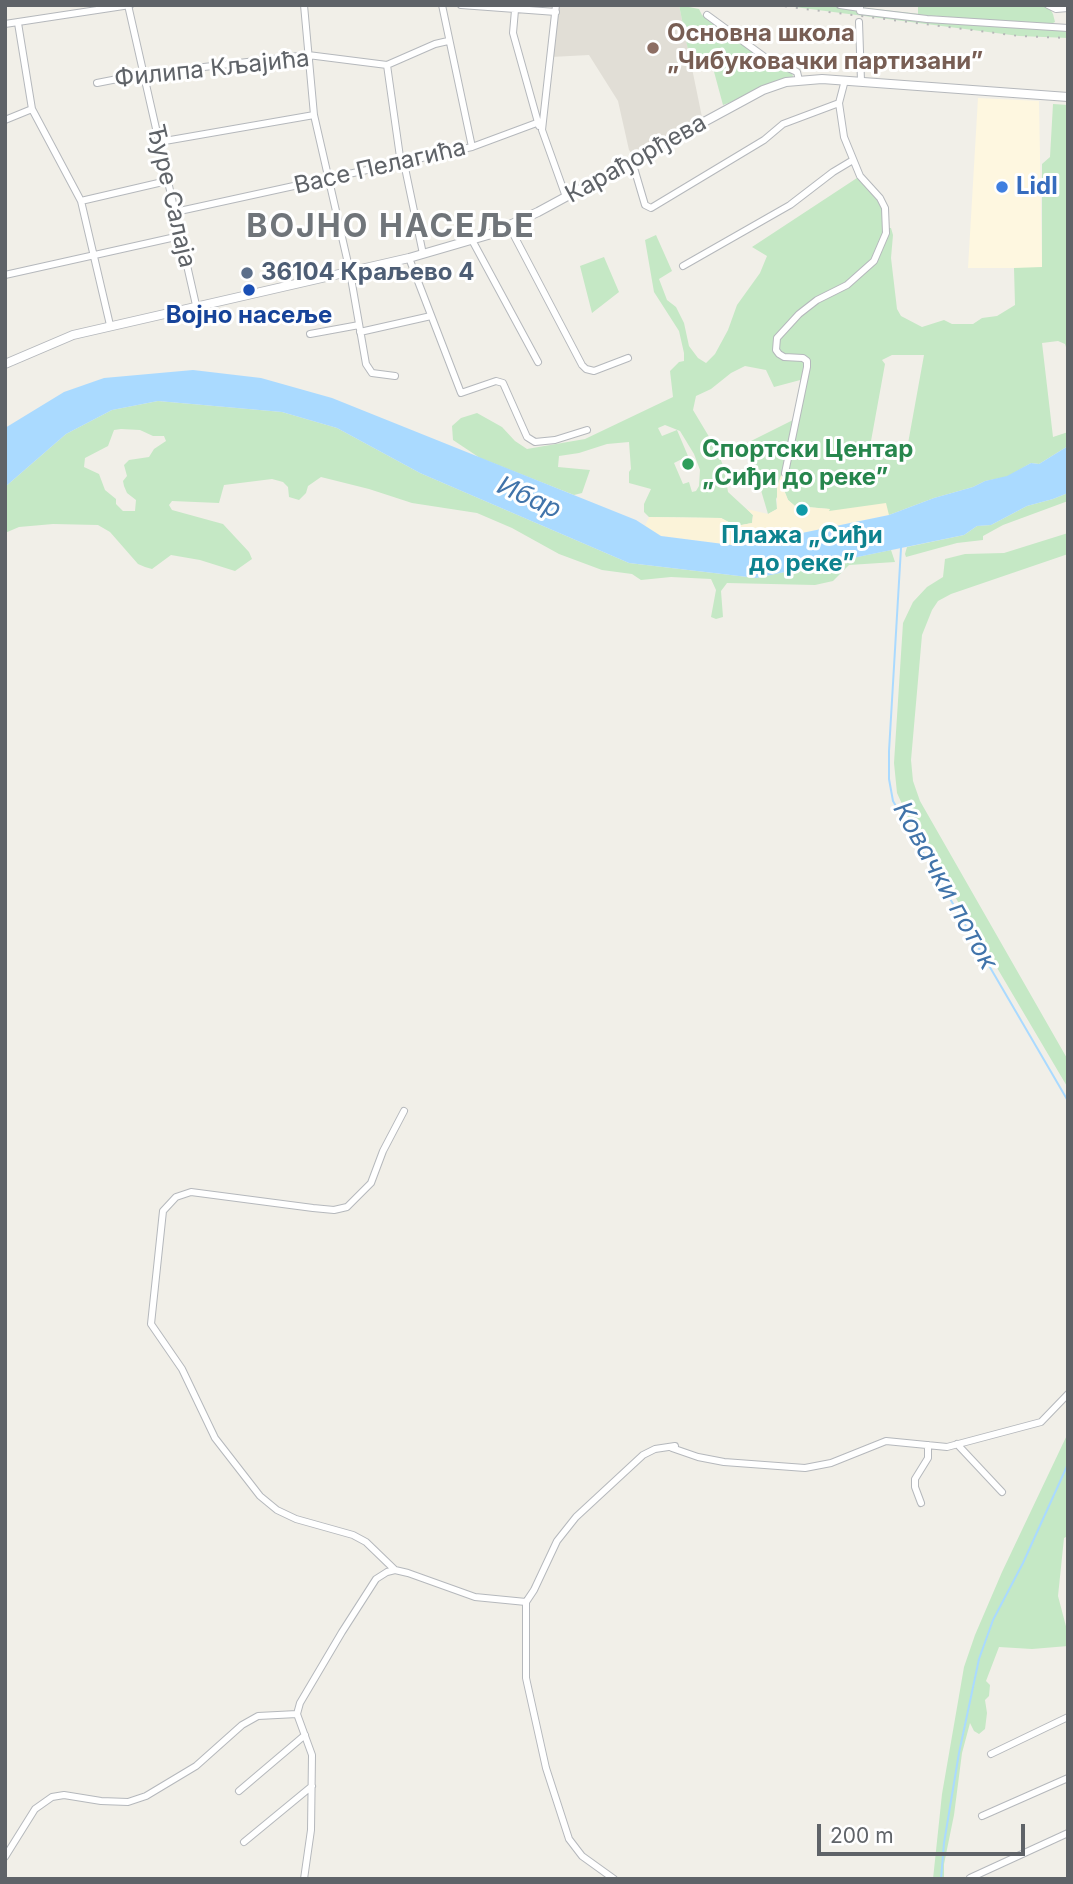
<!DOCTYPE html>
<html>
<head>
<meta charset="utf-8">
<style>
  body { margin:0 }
  #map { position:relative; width:1073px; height:1884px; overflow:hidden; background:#f1efe8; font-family:Inter,sans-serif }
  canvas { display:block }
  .frame { position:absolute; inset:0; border:7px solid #5f6368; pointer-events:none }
  .scale { position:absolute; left:817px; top:1824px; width:208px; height:32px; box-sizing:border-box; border:4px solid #5f6368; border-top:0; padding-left:9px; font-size:21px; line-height:24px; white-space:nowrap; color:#5f6368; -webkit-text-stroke:5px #fff; paint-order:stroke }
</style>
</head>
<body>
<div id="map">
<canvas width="1073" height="1884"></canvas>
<div class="frame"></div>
<div class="scale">200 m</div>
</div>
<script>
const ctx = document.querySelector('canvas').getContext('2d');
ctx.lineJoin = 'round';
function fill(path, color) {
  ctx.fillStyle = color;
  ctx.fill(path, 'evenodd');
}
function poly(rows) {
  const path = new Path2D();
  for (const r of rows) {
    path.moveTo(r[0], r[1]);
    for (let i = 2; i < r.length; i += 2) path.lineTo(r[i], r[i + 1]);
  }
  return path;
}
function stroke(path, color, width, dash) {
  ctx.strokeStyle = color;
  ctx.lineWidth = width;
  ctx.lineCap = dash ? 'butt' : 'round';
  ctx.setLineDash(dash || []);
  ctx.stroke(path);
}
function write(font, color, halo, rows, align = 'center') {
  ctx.font = font + ' Inter,sans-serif';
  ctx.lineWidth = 6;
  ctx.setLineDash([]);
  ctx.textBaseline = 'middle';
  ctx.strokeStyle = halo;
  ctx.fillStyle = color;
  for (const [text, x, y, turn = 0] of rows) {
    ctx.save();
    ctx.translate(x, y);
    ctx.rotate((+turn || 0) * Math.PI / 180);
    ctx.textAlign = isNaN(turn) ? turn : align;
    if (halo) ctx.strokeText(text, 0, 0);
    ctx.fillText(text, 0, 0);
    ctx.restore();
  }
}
const commercial = poly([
  [978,98,1039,101,1042,268,968,268]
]);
const education = poly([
  [556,5,679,5,703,122,636,159,629,150,618,101,589,55,551,57]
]);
const green = poly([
  [679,5,699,9,702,15,761,57,791,71,794,79,723,105,713,68,688,50],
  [779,5,841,5,1068,31,1068,38,1019,36],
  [918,5,1048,5,1053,14,1055,22,1051,24,1021,24,918,14],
  [1053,104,1068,105,1068,353,1065,344,1058,341,1042,343,1053,437,1068,432,1068,446,1039,464,1031,463,1007,477,985,481,973,487,934,498,889,515,828,512,829,509,795,506,788,500,784,490,788,475,776,499,777,509,768,514,747,443,797,418,804,379,774,387,766,370,745,366,731,373,711,389,696,396,693,410,717,450,724,468,728,492,753,515,752,523,736,526,721,518,649,517,644,512,644,504,651,489,629,483,629,472,631,469,629,442,607,444,579,453,559,456,558,467,590,470,582,493,574,495,480,458,453,440,452,426,461,418,477,413,502,427,515,441,527,449,585,439,673,397,670,371,679,362,684,361,684,353,679,331,654,292,645,240,656,235,672,271,659,279,667,300,676,307,684,323,689,346,698,358,706,363,715,354,728,330,737,305,760,273,767,256,752,247,860,176,885,208,886,228,891,228,893,235,891,258,897,309,901,316,922,327,944,320,952,324,973,324,982,318,997,316,1015,305,1014,268,1042,267,1042,164,1050,157],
  [892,355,924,355,907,449,874,454,869,452,885,364,882,360],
  [665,425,680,431,694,454,700,470,699,486,696,491,692,492,689,482,683,484,674,463,688,456,677,430,662,436,658,428],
  [604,257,619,292,592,313,580,266],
  [158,401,282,412,337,428,420,473,629,563,756,578,891,550,895,562,849,565,833,581,815,585,727,583,721,591,723,617,716,619,711,617,716,590,711,579,671,577,641,580,632,574,602,570,559,554,512,528,477,513,412,503,369,489,321,477,308,486,306,493,299,500,289,497,288,487,283,482,272,479,224,485,219,503,172,501,169,505,172,510,223,524,249,552,252,559,235,571,200,560,171,555,152,569,145,567,138,564,110,532,98,525,53,524,19,527,5,533,5,487,66,434,112,410],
  [121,429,140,430,153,436,164,436,166,441,154,449,149,457,129,460,124,465,127,476,123,481,124,486,127,493,136,500,135,511,123,511,116,504,116,499,105,490,99,474,84,467,85,458,108,446,114,430],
  [1068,493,1068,501,1003,525,983,536,983,540,957,543,906,557,905,554,907,547,964,535,977,526,991,525,1027,506,1053,499],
  [1068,533,1068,554,951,594,938,601,932,610,922,635,911,760,913,781,920,801,1068,1060,1068,1088,908,817,897,793,894,763,903,623,913,602,927,587,943,577,945,559,965,554,1004,553],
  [1068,1433,1068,1536,1064,1538,1058,1596,1068,1634,1068,1646,1032,1649,999,1647,986,1681,990,1685,989,1696,985,1700,987,1713,985,1729,979,1734,974,1731,970,1723,962,1753,954,1815,944,1864,944,1879,933,1879,942,1794,964,1667,975,1635,1002,1572]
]);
const sand = poly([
  [782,473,788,475,784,490,788,500,795,506,830,509,829,511,886,503,889,515,739,546,661,536,645,526,649,517,721,518,736,526,752,523,753,515,747,509,768,514,777,509,777,486]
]);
const water = poly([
  [193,370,261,378,332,398,636,520,661,536,739,546,889,515,934,498,973,487,985,481,1007,476,1031,463,1039,464,1068,446,1068,493,1053,499,1027,506,991,525,977,526,964,535,756,578,629,563,420,473,337,428,282,412,158,401,112,410,66,434,5,487,5,428,64,392,104,378]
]);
const stream = poly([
  [901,548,889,751,889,779,893,801,1068,1101],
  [941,1879,944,1843,959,1753,979,1659,993,1620,1023,1563,1068,1464]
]);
const minor = poly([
  [128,5,196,305],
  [304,5,314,115,350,272,366,364,372,373,395,376],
  [442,5,472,147],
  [461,5,556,12],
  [556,5,542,130,566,197],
  [840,5,860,8],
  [860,5,860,11,927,19,1068,28],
  [1048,5,1056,9,1068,8],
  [515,10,513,33,539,126],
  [707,15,766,58,797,72,799,80],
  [859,22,861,81],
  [18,23,32,109,81,201,110,325],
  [5,24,130,5],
  [387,65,401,164],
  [97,83,143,74,308,55,387,65,435,44,448,41],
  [5,120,32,109],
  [159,142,314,115],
  [632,161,645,205,651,208,764,140,783,124,839,103],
  [404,163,423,254],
  [81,201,167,181],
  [175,212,472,147,542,121],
  [509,226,582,365,586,369,594,371,628,358],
  [472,240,538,362],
  [409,258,461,393,496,381,503,383,527,437,535,442,555,440,587,430],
  [683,266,790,205,833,172,853,160],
  [5,275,180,236],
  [360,332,431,316],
  [310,334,359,325],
  [785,473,807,367,807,361,803,358,784,357,779,354,776,350,777,338,799,314,817,300,847,285,874,261,886,233,885,208,880,198,860,176,844,137,839,103,845,80],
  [957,1444,1002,1492],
  [672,1448,698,1457,724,1462,805,1468,831,1463,886,1441,947,1447,1041,1422,1068,1394],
  [921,1503,915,1487,915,1479,928,1458,928,1445],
  [395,1570,366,1542,353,1535,296,1519,277,1510,260,1496,215,1438,182,1369,151,1324,163,1211,176,1197,191,1192,313,1208,334,1210,347,1207,371,1183,383,1151,404,1111],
  [297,1714,300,1703,342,1632,376,1579,387,1572,395,1570,408,1573,475,1597,526,1602],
  [297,1714,312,1755,311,1830,304,1879],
  [991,1754,1068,1717],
  [239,1791,305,1735],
  [982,1816,1068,1778],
  [244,1842,312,1786],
  [5,1857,35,1809,52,1797,64,1795,101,1801,128,1802,146,1796,196,1766,242,1725,258,1716,297,1714],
  [970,1878,1068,1833],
  [614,1879,582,1856,569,1839,546,1768,526,1678,526,1602,534,1590,557,1541,576,1517,643,1455,655,1449,675,1446]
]);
const tertiary = poly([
  [5,364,73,335,409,258,488,235,538,212,763,90,786,82,822,79,1068,97]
]);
const rail = poly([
  [774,5,1019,36,1068,38]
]);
const markers = [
  [653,48,7,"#8d6e63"],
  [1002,187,7,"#3f7fe0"],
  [247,273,7,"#5c6f8a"],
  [249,290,7,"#1a4fb4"],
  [688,464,7,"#2e9e5b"],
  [802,510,7,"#0f9aa8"]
];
const educationNames = [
  ["Основна школа",667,34],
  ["„Чибуковачки партизани”",667,62]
];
const streetNames = [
  ["Филипа Кљајића",212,69,-6],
  ["Карађорђева",636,159,-29],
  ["Васе Пелагића",380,167,-13],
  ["Ђуре Салаја",171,196,77]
];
const shopNames = [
  ["Lidl",1016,187]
];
const serviceNames = [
  ["36104 Краљево 4",261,273]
];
const transitNames = [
  ["Војно насеље",249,316]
];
const leisureNames = [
  ["Спортски Центар",702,450],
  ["„Сиђи до реке”",702,478]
];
const cultureNames = [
  ["Плажа „Сиђи",802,536],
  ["до реке”",802,564]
];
const waterNames = [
  ["Ибар",529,498,24],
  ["Ковачки поток",945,886,61]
];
const districtNames = [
  ["ВОЈНО НАСЕЉЕ",391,227]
];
fill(commercial, '#fef7e0');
fill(education, '#e1ded6');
fill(green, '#c5e8c5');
fill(sand, '#fbf3d9');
fill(water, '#aadaff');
stroke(stream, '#aadaff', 2);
stroke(minor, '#b5b8bc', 8);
stroke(tertiary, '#b5b8bc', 10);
stroke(minor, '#fff', 6);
stroke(tertiary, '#fff', 8);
stroke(rail, '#b6b7b8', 2, [2, 9]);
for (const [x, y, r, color] of markers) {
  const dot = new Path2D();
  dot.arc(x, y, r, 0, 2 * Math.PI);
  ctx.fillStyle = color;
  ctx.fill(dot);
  stroke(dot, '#fff', 2.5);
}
write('bold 24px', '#785e54', '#fff', educationNames, 'left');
write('24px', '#5f6368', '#fff', streetNames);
write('bold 24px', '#366cbe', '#fff', shopNames, 'left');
write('bold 24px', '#4e5e75', '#fff', serviceNames, 'left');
write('bold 24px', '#164399', '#fff', transitNames);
write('bold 24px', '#27864d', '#fff', leisureNames, 'left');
write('bold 24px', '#0d838f', '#fff', cultureNames);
write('italic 26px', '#4174aa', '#fff', waterNames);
ctx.letterSpacing = '2px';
write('bold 32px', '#70757a', '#fff', districtNames);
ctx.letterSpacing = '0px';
</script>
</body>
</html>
